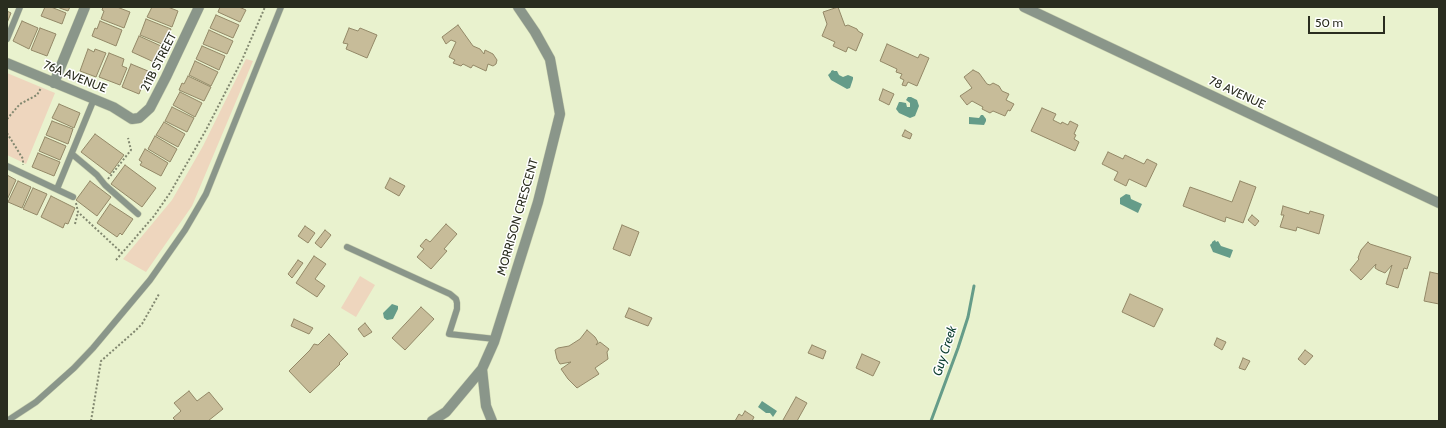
<!DOCTYPE html>
<html>
<head>
<meta charset="utf-8">
<style>
  body { margin:0 }
  #map { position:relative; width:1446px; height:428px; overflow:hidden; background:#e9f2ce; font-family:Cabin,sans-serif }
  canvas { display:block }
  .frame { position:absolute; inset:0; border:8px solid #2a2d1f; pointer-events:none }
  .scale { position:absolute; left:1308px; top:16px; width:77px; height:18px; box-sizing:border-box; border:2px solid #2a2d1f; border-top:0; padding-left:5px; font-size:12px; line-height:14px; white-space:nowrap; color:#2a2d1f; -webkit-text-stroke:3px #fff; paint-order:stroke }
</style>
</head>
<body>
<div id="map">
<canvas width="1446" height="428"></canvas>
<div class="frame"></div>
<div class="scale">50 m</div>
</div>
<script>
const ctx = document.querySelector('canvas').getContext('2d');
ctx.lineJoin = 'round';
function fill(path, color) {
  ctx.fillStyle = color;
  ctx.fill(path, 'evenodd');
}
function poly(rows) {
  const path = new Path2D();
  for (const r of rows) {
    path.moveTo(r[0], r[1]);
    for (let i = 2; i < r.length; i += 2) path.lineTo(r[i], r[i + 1]);
  }
  return path;
}
function stroke(path, color, width, dash) {
  ctx.strokeStyle = color;
  ctx.lineWidth = width;
  ctx.lineCap = dash ? 'butt' : 'round';
  ctx.setLineDash(dash || []);
  ctx.stroke(path);
}
function write(font, color, halo, rows, align = 'center') {
  ctx.font = font + ' Cabin,sans-serif';
  ctx.lineWidth = 3;
  ctx.setLineDash([]);
  ctx.textBaseline = 'middle';
  ctx.strokeStyle = halo;
  ctx.fillStyle = color;
  for (const [text, x, y, turn = 0] of rows) {
    ctx.save();
    ctx.translate(x, y);
    ctx.rotate((+turn || 0) * Math.PI / 180);
    ctx.textAlign = isNaN(turn) ? turn : align;
    if (halo) ctx.strokeText(text, 0, 0);
    ctx.fillText(text, 0, 0);
    ctx.restore();
  }
}
const green = poly([
  [246,59,253,61,192,206,146,272,123,259,172,200,203,146],
  [7,73,55,93,26,164,7,155],
  [360,276,375,285,356,317,341,308]
]);
const water = poly([
  [833,70,834,71,837,71,839,75,843,77,848,75,853,77,853,79,850,88,847,89,831,80,828,75,831,72,831,71],
  [908,97,911,97,917,100,919,106,915,116,910,118,899,113,896,109,899,102,901,102,906,103,907,107,910,107,910,103,906,100],
  [981,115,983,115,986,119,986,121,984,125,969,124,969,117,979,118],
  [1126,194,1130,195,1131,199,1142,204,1138,213,1120,204,1120,198],
  [1215,240,1216,242,1218,241,1221,246,1233,250,1230,258,1213,252,1210,245,1212,243,1212,242],
  [392,304,398,306,398,309,393,319,387,320,384,318,383,313],
  [762,401,777,411,773,417,770,413,766,413,758,407]
]);
const stream = poly([
  [931,421,958,348,968,317,974,286]
]);
const building = poly([
  [45,7,51,7,66,13,62,24,41,16,45,7],
  [57,7,70,7,68,11,57,7],
  [103,7,117,7,130,12,124,28,101,19,104,11,102,10,103,7],
  [152,7,168,7,178,11,172,27,147,17,152,7],
  [220,7,239,7,246,10,240,22,218,12,220,7],
  [838,7,845,26,848,25,857,29,858,31,863,34,856,51,848,47,846,52,833,46,835,42,822,36,827,24,823,12,838,7],
  [7,11,11,13,7,23,7,11],
  [216,15,239,25,233,38,210,28,216,15],
  [146,19,171,29,168,37,165,36,162,44,140,35,146,19],
  [22,21,38,28,29,49,13,41,22,21],
  [100,21,122,30,116,46,92,36,95,28,97,29,100,21],
  [458,25,473,46,480,49,484,54,485,50,493,54,497,60,496,64,493,66,488,64,486,71,473,65,471,68,463,64,461,66,453,63,455,60,449,57,456,42,451,40,446,44,442,37,458,25],
  [40,28,56,34,47,56,31,50,40,28],
  [349,28,358,31,360,28,377,35,367,58,346,49,348,44,343,43,349,28],
  [209,30,233,41,227,54,203,44,209,30],
  [139,36,161,46,158,54,160,55,156,63,132,52,139,36],
  [887,44,918,58,920,54,929,58,917,86,908,82,906,86,902,85,904,80,900,78,902,74,896,72,897,69,880,61,887,44],
  [202,46,225,56,219,70,196,59,202,46],
  [88,49,94,52,95,49,106,53,96,77,80,71,88,49],
  [109,53,124,59,122,66,127,68,120,85,99,77,109,53],
  [195,61,218,72,211,86,189,75,195,61],
  [131,64,148,71,139,94,122,87,131,64],
  [973,70,979,73,987,84,990,85,993,83,999,86,1002,91,1009,94,1006,100,1014,104,1010,111,1008,110,1005,116,993,111,990,113,982,109,983,107,972,101,967,105,960,96,972,88,964,77,973,70],
  [188,76,211,87,204,101,179,90,182,83,184,84,188,76],
  [883,89,894,94,889,105,879,100,883,89],
  [180,92,202,103,195,117,173,105,180,92],
  [59,104,80,113,74,128,52,118,59,104],
  [172,107,194,118,187,132,165,121,172,107],
  [1042,108,1056,114,1053,120,1061,124,1062,122,1068,125,1070,121,1078,125,1074,134,1076,135,1074,139,1079,142,1075,151,1031,131,1042,108],
  [52,121,73,129,68,144,46,135,52,121],
  [164,122,185,134,178,147,156,135,164,122],
  [905,130,912,134,910,139,902,136,905,130],
  [95,134,124,155,110,174,81,152,95,134],
  [155,136,177,149,170,162,148,149,155,136],
  [45,137,66,146,60,160,39,151,45,137],
  [145,149,168,163,161,176,140,165,142,162,139,160,145,149],
  [1108,152,1123,159,1125,155,1144,164,1147,159,1157,164,1146,187,1129,179,1126,186,1114,180,1118,172,1102,164,1108,152],
  [38,153,60,162,54,176,32,167,38,153],
  [125,165,156,188,142,207,111,184,125,165],
  [7,175,16,180,7,200,7,175],
  [390,178,405,186,399,196,385,188,390,178],
  [18,181,31,187,22,208,8,202,18,181],
  [90,181,111,197,97,216,76,200,90,181],
  [1240,181,1256,187,1243,223,1226,217,1225,222,1183,206,1190,187,1232,202,1240,181],
  [33,188,47,194,37,215,23,209,33,188],
  [51,196,75,208,68,224,65,223,63,228,41,217,51,196],
  [110,204,133,219,122,235,120,233,117,237,97,223,110,204],
  [1283,206,1309,214,1310,211,1324,215,1319,234,1297,227,1296,231,1280,227,1284,215,1281,215,1283,206],
  [1252,215,1259,221,1255,226,1248,220,1252,215],
  [446,224,457,234,444,249,447,251,431,269,417,257,424,249,420,246,426,239,430,242,446,224],
  [622,225,639,232,630,256,613,249,622,225],
  [305,226,315,233,308,243,298,236,305,226],
  [325,230,331,235,321,248,315,243,325,230],
  [1368,242,1370,244,1411,257,1407,269,1404,268,1398,288,1386,284,1392,265,1385,273,1378,270,1375,268,1376,264,1361,280,1350,270,1359,259,1358,258,1361,250,1368,242],
  [314,256,326,264,315,279,325,286,317,297,296,283,314,256],
  [298,260,303,263,292,278,288,274,298,260],
  [1430,272,1439,274,1439,304,1424,301,1430,272],
  [1130,294,1163,309,1154,327,1122,312,1130,294],
  [421,307,434,319,405,350,392,338,421,307],
  [629,308,652,318,648,326,625,317,629,308],
  [294,319,313,328,309,334,291,326,294,319],
  [365,323,372,332,364,337,358,329,365,323],
  [587,330,595,337,598,342,596,345,600,342,609,349,607,352,608,359,595,368,599,374,577,388,568,379,561,369,571,362,560,364,557,359,555,350,558,348,569,346,580,339,587,330],
  [329,334,348,354,339,363,340,364,310,393,289,371,310,350,314,344,318,345,329,334],
  [1217,338,1226,342,1222,350,1214,345,1217,338],
  [812,345,826,351,823,359,808,353,812,345],
  [1305,350,1313,356,1305,365,1298,359,1305,350],
  [862,354,880,362,873,376,856,368,862,354],
  [1243,358,1250,361,1245,370,1239,368,1243,358],
  [189,391,197,401,209,392,223,409,208,421,176,421,173,418,181,411,174,403,189,391],
  [796,397,807,403,797,421,784,421,783,420,796,397],
  [745,411,754,417,752,421,735,421,739,414,742,416,745,411]
]);
const path = poly([
  [7,119,20,104,37,95,41,88],
  [7,133,23,159,23,165],
  [108,179,131,150,128,138],
  [76,203,78,212,122,253],
  [75,224,78,212],
  [116,260,154,216,170,193,206,130,242,60,265,7],
  [91,421,101,361,135,331,142,324,159,294]
]);
const service = poly([
  [7,39,20,7],
  [72,154,97,175,105,185,138,214],
  [7,166,73,197],
  [57,189,94,99],
  [347,247,450,294,456,299,457,303,457,309,449,334,495,339],
  [7,421,36,402,74,368,93,348,150,280,185,230,206,194,281,7]
]);
const minor = poly([
  [1024,7,1439,203],
  [7,63,113,107,132,119,139,118,150,108,166,77,199,7],
  [54,83,85,7],
  [482,369,486,406,492,421],
  [432,421,446,412,482,369,494,342,538,202,560,114,550,59,535,32,518,7]
]);
const streetNames = [
  ["211B STREET",159,62,-63],
  ["76A AVENUE",75,77,22],
  ["78 AVENUE",1237,93,25],
  ["MORRISON CRESCENT",518,217,-74]
];
const waterNames = [
  ["Guy Creek",945,351,-72]
];
fill(green, '#eed6be');
fill(water, '#659c89');
stroke(stream, '#659c89', 3);
fill(building, '#c7bc99');
stroke(building, '#938867', 1);
stroke(service, '#c7cfae', 7);
stroke(minor, '#c7cfae', 11);
stroke(path, '#828870', 2, [2, 2]);
stroke(service, '#8a968a', 6);
stroke(minor, '#8a968a', 10);
write('12px', '#2a2d1f', '#fff', streetNames);
write('italic 13px', '#0e3f31', '#fff', waterNames);
</script>
</body>
</html>
